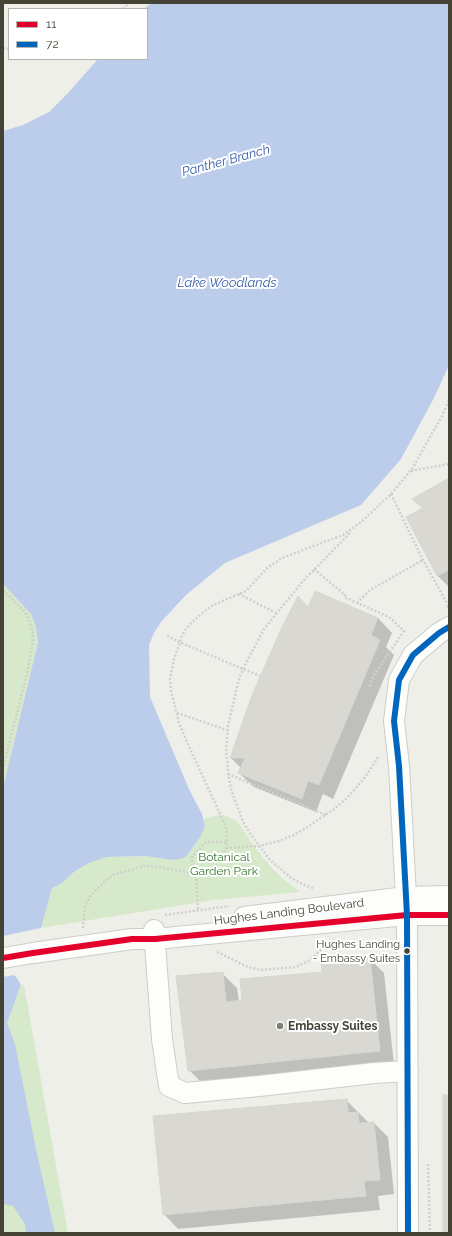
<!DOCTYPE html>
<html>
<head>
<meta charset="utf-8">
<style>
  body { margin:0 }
  #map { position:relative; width:452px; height:1236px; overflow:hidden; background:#efefea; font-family:Raleway,sans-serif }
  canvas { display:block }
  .frame { position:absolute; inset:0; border:4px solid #454336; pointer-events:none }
  .legend { position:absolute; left:8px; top:8px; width:140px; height:52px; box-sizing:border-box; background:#fff; border:1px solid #b5b4af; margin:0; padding:5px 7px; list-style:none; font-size:12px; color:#454336 }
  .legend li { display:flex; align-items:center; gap:8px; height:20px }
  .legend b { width:20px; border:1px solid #b5b4af }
</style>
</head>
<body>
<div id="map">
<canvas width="452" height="1236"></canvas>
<div class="frame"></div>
<ul class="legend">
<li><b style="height:5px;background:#e4002b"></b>11</li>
<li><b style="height:5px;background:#0065bd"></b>72</li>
</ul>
</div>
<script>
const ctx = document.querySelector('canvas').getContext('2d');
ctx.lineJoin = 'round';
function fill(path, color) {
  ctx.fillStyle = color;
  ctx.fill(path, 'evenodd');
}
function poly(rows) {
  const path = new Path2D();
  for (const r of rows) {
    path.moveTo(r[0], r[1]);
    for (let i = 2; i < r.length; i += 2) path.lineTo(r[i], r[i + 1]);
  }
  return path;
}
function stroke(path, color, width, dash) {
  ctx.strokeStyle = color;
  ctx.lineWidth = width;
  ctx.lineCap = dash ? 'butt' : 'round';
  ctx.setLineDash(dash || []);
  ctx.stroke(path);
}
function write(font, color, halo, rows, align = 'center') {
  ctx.font = font + ' Raleway,sans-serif';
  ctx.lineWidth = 4;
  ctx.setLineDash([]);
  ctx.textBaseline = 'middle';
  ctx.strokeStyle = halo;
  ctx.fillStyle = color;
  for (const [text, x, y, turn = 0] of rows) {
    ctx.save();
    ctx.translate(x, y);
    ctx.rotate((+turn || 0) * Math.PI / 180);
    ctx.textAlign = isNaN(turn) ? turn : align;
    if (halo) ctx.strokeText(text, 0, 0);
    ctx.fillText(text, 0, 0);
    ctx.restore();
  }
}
const green = poly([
  [3,584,31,614,36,627,38,642,3,788],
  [219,815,226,816,237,821,257,850,271,867,281,877,300,892,214,900,41,928,52,888,62,883,75,871,89,863,107,857,145,856,173,860,205,826,203,819],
  [24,985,68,1233,3,1233,3,986]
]);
const water = poly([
  [151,3,449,3,449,365,434,398,401,459,361,505,225,563,186,595,161,622,154,633,149,645,150,697,189,789,202,814,205,826,200,837,188,854,184,858,173,860,145,856,107,857,89,863,75,871,62,883,52,888,41,928,7,1023,15,1044,36,1149,55,1233,26,1233,25,1224,13,1206,3,1204,3,788,38,642,36,627,31,614,3,584,3,131,23,125,49,112,69,92,98,59,147,59,147,9,144,9]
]);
const pier = poly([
  [41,928,21,985,17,978,14,975,3,977,3,936]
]);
const shadow = poly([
  [449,479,449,587,437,575,424,509,414,499],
  [308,608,378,618,392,633,386,647,394,655,333,799,323,794,316,812,254,787,239,773,241,768,231,758],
  [369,958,384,973,394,1065,204,1085,189,1070,223,974,237,988,239,1002],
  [346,1100,369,1123,374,1123,388,1137,394,1194,378,1196,380,1210,178,1229,164,1214]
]);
const building = poly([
  [449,478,449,570,437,576,406,517,423,508,412,499,449,478],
  [315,591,378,618,371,635,380,640,319,785,308,781,302,799,238,773,245,758,230,758,251,698,280,631,298,596,308,607,315,591],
  [370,957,380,1051,188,1071,176,976,223,972,226,1002,242,1000,240,979,322,972,321,961,370,957],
  [443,1095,449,1095,449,1233,443,1233,443,1095],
  [347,1099,348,1113,358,1112,359,1123,374,1122,380,1180,364,1181,366,1196,163,1215,153,1116,347,1099]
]);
const path = poly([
  [123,9,129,3],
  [3,48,9,49],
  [411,471,449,464],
  [391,494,423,560,449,607,447,608],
  [314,569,345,595,344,597,389,617,404,631,374,675,368,689],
  [3,590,24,611,29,619,32,629,33,640,28,670,3,768],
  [239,594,276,613],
  [357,603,370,590,423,560],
  [167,636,179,642,260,676],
  [177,713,227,730],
  [228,774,326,815],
  [226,848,259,846,279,841,294,835,306,828,334,809,346,799,363,780,379,756],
  [193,874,192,856,206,842,227,842],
  [196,875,198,910],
  [313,888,302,884,290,877,270,860,251,835,243,822,232,792,229,779,226,749,228,726,237,687,240,676,247,661,264,629,303,581,351,532],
  [165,915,229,906],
  [83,928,85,907,91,895,104,882,113,875,144,866,160,867,200,875,209,872,217,865,226,848,227,838,226,827,187,742,179,723,171,691,170,679,174,659,182,636,185,630,193,621,211,606,246,591,267,568,282,558,343,535,360,523,391,494,412,469,442,416,449,400],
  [217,952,248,967,261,970,296,967,310,960,329,942],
  [428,1164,430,1233]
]);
const minor = poly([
  [244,917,406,897,449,896],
  [154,930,162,1039,169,1086,185,1093,259,1086,374,1073,408,1071],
  [3,958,33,953,132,939,155,939,407,915,449,915],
  [408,1233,407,915,399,766,394,721,399,680,413,655,439,633,449,627]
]);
const bus1 = poly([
  [3,958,33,953,132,939,155,939,407,915,449,915]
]);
const bus2 = poly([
  [408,1233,407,915,399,766,394,721,399,680,413,655,439,633,449,627]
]);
const markers = [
  [407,951,3.5,"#454336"],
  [280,1026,4,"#807f75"]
];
const busNames = [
  ["Hughes Landing",400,945],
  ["- Embassy Suites",400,959]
];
const parkNames = [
  ["Botanical",224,857],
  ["Garden Park",224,871]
];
const streetNames = [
  ["Hughes Landing Boulevard",289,912,-7]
];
const poiNames = [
  ["Embassy Suites",288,1026]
];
const waterNames = [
  ["Panther Branch",226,161,-15],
  ["Lake Woodlands",227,283]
];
fill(green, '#d6e9cb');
fill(water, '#bccdeb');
fill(pier, '#efefea');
fill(shadow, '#0003');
fill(building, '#d9d8d2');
stroke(building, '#d7d6cf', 1);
stroke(minor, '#cdcdc7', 22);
stroke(path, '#d0cfcb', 2.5, [2, 2]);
stroke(minor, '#fdfdfc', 20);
stroke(bus1, '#e4002b', 6);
stroke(bus2, '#0065bd', 6);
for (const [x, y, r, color] of markers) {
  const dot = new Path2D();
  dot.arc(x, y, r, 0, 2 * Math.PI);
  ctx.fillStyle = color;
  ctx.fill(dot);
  stroke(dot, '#fff', 1.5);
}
write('11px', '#454336', '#fff', busNames, 'right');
write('12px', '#36732d', '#fff', parkNames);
write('12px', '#454336', '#fff', streetNames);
write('bold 12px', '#454336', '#fff', poiNames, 'left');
write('italic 13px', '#365daa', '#fff', waterNames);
</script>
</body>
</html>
